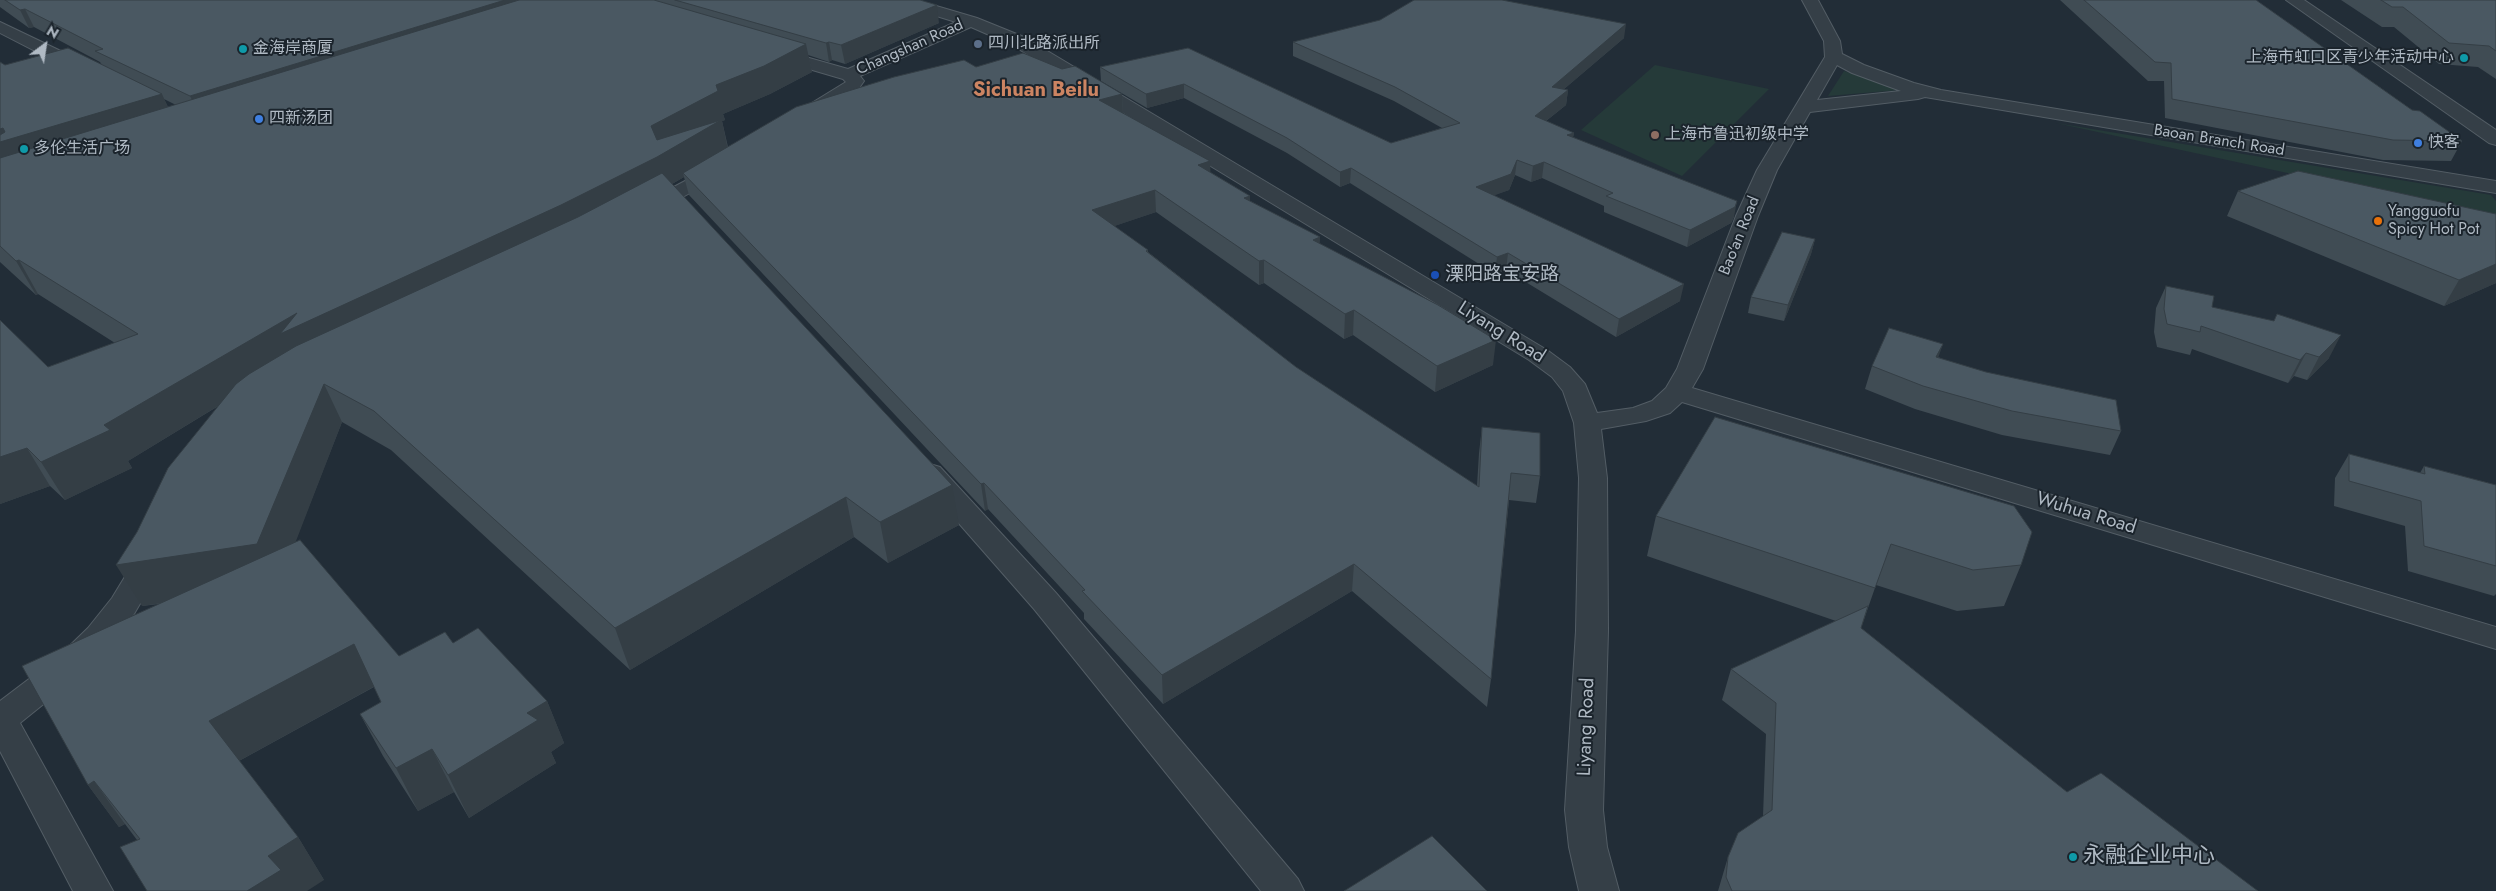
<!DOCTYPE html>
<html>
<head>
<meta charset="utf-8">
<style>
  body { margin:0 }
  #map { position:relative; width:2496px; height:891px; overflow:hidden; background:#222d37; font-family:Jost,sans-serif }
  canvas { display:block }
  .north { position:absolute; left:20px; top:20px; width:50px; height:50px; -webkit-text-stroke:4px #1b242c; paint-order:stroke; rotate:31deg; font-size:14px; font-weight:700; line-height:20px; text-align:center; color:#b0bac4 }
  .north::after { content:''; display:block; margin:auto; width:18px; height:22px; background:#b0bac4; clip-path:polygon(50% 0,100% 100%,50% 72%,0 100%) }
</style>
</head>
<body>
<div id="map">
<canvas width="2496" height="891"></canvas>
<div class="north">N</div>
</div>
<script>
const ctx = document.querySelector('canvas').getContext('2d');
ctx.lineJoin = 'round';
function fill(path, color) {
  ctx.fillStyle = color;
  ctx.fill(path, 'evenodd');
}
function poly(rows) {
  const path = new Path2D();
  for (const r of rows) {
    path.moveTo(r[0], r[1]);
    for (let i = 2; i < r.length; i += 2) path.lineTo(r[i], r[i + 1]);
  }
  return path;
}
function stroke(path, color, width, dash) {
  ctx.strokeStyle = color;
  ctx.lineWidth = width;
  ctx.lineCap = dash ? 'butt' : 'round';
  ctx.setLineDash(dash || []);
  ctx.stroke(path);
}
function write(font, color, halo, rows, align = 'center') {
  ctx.font = font + ' Jost,"Noto Sans SC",sans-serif';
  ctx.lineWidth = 4;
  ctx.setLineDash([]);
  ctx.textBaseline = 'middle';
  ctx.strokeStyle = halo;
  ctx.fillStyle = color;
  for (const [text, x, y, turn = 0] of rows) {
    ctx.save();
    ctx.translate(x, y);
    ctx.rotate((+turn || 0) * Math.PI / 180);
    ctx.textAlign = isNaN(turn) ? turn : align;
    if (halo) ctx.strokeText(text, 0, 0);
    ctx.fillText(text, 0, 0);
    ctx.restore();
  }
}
const green = poly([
  [1655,65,1769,89,1682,176,1581,130],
  [1844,71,1900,90,1828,96],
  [2056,123,2491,195,2496,201,2496,218]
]);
const minor = poly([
  [891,0,916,0,977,18,1024,37,1547,350,1570,367,1585,384,1597,413,1633,408,1652,401,1666,388,1677,369,1736,216,1757,170,1825,57,1824,41,1802,0,1818,0,1840,41,1842,54,1864,65,1914,83,1941,90,2496,181,2496,193,1925,97,1918,99,1810,112,1777,170,1758,216,1703,369,1692,388,2496,627,2496,649,1682,402,1670,413,1646,421,1601,429,1607,478,1608,631,1603,810,1607,847,1619,891,1579,891,1569,847,1565,810,1576,631,1579,478,1574,423,1563,391,1552,377,1529,360,1012,45,971,27,860,76,864,81,857,91,816,117,802,117,800,113,802,109,846,82,843,79,768,57,766,53,768,49,774,48,848,69,956,22,894,3,891,0],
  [1837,65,1852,73,1901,91,1817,100,1837,65],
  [2286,0,2304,0,2496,130,2496,145,2489,143,2286,0],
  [0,22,90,65,93,69,90,73,78,73,0,33,0,22],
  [719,163,726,165,729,169,726,173,652,214,645,216,638,214,634,210,638,206,719,163],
  [930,464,940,467,1056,593,1298,879,1304,891,1261,891,1034,609,920,479,916,473,920,467,930,464],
  [151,549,162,552,166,559,134,614,112,644,82,673,20,723,113,891,73,891,0,751,0,701,58,657,88,628,112,598,140,552,151,549]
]);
const wall = poly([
  [0,0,920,0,939,23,845,64,832,60,829,62,808,55,812,72,770,94,723,114,725,120,722,121,728,147,976,67,1122,94,1123,113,1210,172,1250,196,1250,201,1320,237,1319,244,1493,365,1435,392,1353,335,1344,339,1264,283,1259,285,1156,212,1114,226,1148,250,1148,252,1296,367,1477,486,1479,453,1482,427,1540,476,1536,503,1509,500,1491,679,1487,707,1352,591,1163,704,1084,619,1084,613,988,509,985,511,689,195,684,177,672,184,959,525,888,563,854,537,630,670,391,450,342,422,295,542,399,656,453,643,547,701,564,743,551,752,556,763,469,818,454,792,418,811,383,756,360,714,381,702,374,687,239,761,298,837,324,880,137,840,125,824,119,827,88,785,159,604,142,606,220,405,128,461,132,468,65,500,50,486,0,504,0,320,48,367,115,343,38,294,36,295,0,262,0,62,5,65,102,65,100,62,34,27,29,28,0,7],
  [164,99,176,105,168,107],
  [2060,0,2256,0,2412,110,2462,141,2451,161,2383,160,2165,118,2164,81,2148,81],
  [2341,0,2496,0,2496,79,2478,67,2439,64,2394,27,2382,27],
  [1624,38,1564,89,1568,90,1566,105,1546,121,1574,133,1573,137,1734,217,1731,223,1687,247,1604,212,1604,206,1542,178,1531,182,1515,175,1509,190,1494,195,1680,301,1616,337,1506,270,1495,274,1350,183,1340,187,1287,153,1184,98,1147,108,1101,81,1100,67,1188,48,1391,143,1442,128,1394,101,1293,56,1293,42],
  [2238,191,2496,214,2496,283,2444,306,2227,216],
  [1815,239,1811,254,1784,321,1748,313,1751,297],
  [2166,286,2212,307,2329,358,2307,380,2294,376,2288,383,2192,349,2190,355,2157,347,2154,332,2156,308],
  [1938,357,2121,431,2110,455,2002,435,1915,409,1865,389,1872,366],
  [1715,417,2021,565,2004,606,1957,611,1876,585,1861,628,2067,792,2258,891,1718,891,1728,857,1763,816,1766,734,1722,700,1731,669,1836,621,1647,556,1656,516],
  [2349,454,2420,473,2424,466,2496,485,2496,594,2494,596,2408,571,2405,526,2334,506,2335,478]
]);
const shadedWall = poly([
  [505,0,566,0,199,115,190,96],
  [937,5,939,23,845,64,841,45],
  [25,9,34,27,29,28,20,10],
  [1626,24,1624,38,1550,101,1552,87],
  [829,42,832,60,829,62,826,43],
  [806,44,812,72,770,94,723,114,725,120,722,121,728,150,683,173,684,177,665,188,293,360,128,461,132,468,65,500,41,462,104,425,297,313,651,126,716,85],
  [1184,84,1184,98,1147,108,1146,94],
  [1568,90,1566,105,1533,131,1535,116],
  [162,94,175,123,0,178,0,129],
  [1122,94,1123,115,1099,100],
  [1574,133,1571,148,1567,135],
  [1517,160,1515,175,1509,190,1474,203,1476,187],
  [1210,161,1211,182,1198,165],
  [1544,162,1542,178,1531,182,1533,166],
  [1351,168,1350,183,1340,187,1340,172],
  [1155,190,1156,212,1094,233,1092,210],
  [1250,196,1250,218,1244,198],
  [1737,201,1734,217,1731,223,1687,247,1690,230],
  [1320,237,1319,261,1313,240],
  [1815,239,1811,254,1784,321,1788,305],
  [1508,253,1506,270,1495,274,1497,257],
  [19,260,38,294,36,295,16,261],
  [1264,260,1264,283,1259,285,1259,261],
  [2496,264,2496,283,2444,306,2459,280],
  [1684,284,1680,301,1616,337,1619,319],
  [1354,310,1353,335,1344,339,1345,314],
  [2341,335,2329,358,2307,380,2319,357],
  [1496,340,1493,365,1435,392,1437,366],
  [1943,344,1935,367,1936,357],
  [2306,353,2294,376,2288,383,2300,360],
  [324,384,342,422,279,585,142,606,116,565],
  [27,448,50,486,0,504,0,457],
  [984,483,988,509,985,511,981,484],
  [952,485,959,525,888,563,880,522],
  [846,497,854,537,630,670,615,628],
  [1354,564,1352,591,1163,704,1162,675],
  [354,644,375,686,235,763,209,721],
  [547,701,564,743,551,752,556,763,469,818,448,775,527,713],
  [432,749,454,792,418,811,396,768],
  [94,781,125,824,119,827,88,785],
  [298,837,324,880,307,891,247,891,268,856]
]);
const building = poly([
  [5,0,505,0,190,96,95,51,103,49,25,9,20,10,5,0],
  [519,0,654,0,806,44,764,66,716,85,718,91,651,126,657,140,721,120,657,157,561,205,280,334,297,313,104,425,110,430,41,462,27,448,0,457,0,320,48,367,138,334,19,260,16,261,0,246,0,158,519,0],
  [675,0,920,0,937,5,841,45,829,42,826,43,675,0],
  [1414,0,1502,0,1626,24,1552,87,1568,90,1535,116,1574,133,1567,135,1737,201,1735,207,1690,230,1606,196,1613,193,1544,162,1533,166,1517,160,1511,174,1476,187,1684,284,1619,319,1508,253,1497,257,1351,168,1340,172,1287,138,1184,84,1146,94,1100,67,1188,48,1391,143,1460,123,1395,87,1293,42,1380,20,1414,0],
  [2084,0,2256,0,2412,110,2420,111,2462,141,2393,140,2172,99,2171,63,2155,62,2084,0],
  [2381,0,2496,0,2496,51,2489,46,2449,43,2403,7,2392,7,2381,0],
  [68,48,162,94,0,142,0,135,5,132,3,128,0,129,0,62,5,65,68,48],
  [1023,53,1062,69,1075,66,1122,94,1099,100,1210,161,1198,165,1250,196,1244,198,1320,237,1313,240,1438,305,1496,340,1437,366,1354,310,1345,314,1264,260,1259,261,1155,190,1092,210,1148,250,1146,251,1296,367,1479,487,1482,427,1540,433,1540,476,1511,473,1491,679,1354,564,1162,675,1082,591,1085,590,984,483,981,484,683,173,796,107,894,77,964,60,976,67,1023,53],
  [2298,171,2496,214,2496,264,2459,280,2238,191,2298,171],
  [662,173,952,485,880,522,846,497,615,628,374,411,324,384,257,544,116,565,137,532,168,468,236,384,249,374,296,346,578,217,662,173],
  [1782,232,1815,239,1788,305,1751,297,1782,232],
  [2166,286,2214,296,2212,307,2274,321,2277,314,2341,335,2319,357,2306,353,2300,360,2201,326,2200,332,2167,324,2164,309,2166,286],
  [1889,328,1943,344,1936,357,1986,372,2116,400,2121,431,2012,411,1923,386,1872,366,1889,328],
  [1715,417,2014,506,2032,532,2021,565,1973,570,1891,544,1875,588,1656,516,1715,417],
  [2349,454,2425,474,2424,466,2496,485,2496,566,2424,546,2421,501,2349,481,2349,454],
  [300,540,399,656,445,632,453,643,478,628,547,701,527,713,538,720,448,775,432,749,396,768,360,714,381,702,354,644,209,721,298,837,268,856,281,870,247,891,147,891,120,847,140,839,94,781,88,785,22,666,300,540],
  [1868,606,1861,628,2067,792,2101,773,2258,891,1732,891,1726,877,1728,857,1738,833,1772,810,1776,703,1731,669,1868,606],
  [1432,836,1487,891,1344,891,1432,836]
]);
const markers = [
  [978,44,5,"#5c6f8a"],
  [243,49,5,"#0f9aa8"],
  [2464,58,5,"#0f9aa8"],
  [259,119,5,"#3f7fe0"],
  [1655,135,5,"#8d6e63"],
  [2418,143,5,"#3f7fe0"],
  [24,149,5,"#0f9aa8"],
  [2378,221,5,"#e8710a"],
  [1435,275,5,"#1a4fb4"],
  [2073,857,5,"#0f9aa8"]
];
const farPoinames = [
  ["四川北路派出所",988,44],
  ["金海岸商厦",253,49],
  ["上海市虹口区青少年活动中心",2454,58,"right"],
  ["四新汤团",269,119],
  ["上海市鲁迅初级中学",1665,135],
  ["快客",2428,143],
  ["多伦生活广场",34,149],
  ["Yangguofu",2388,212],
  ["Spicy Hot Pot",2388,230]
];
const farStreetnames = [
  ["Changshan Road",910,48,-24],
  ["Baoan Branch Road",2219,141,9],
  ["Bao'an Road",1740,236,-68]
];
const poiNames = [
  ["溧阳路宝安路",1445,275]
];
const streetNames = [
  ["Liyang Road",1501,333,32],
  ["Wuhua Road",2086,514,17],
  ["Liyang Road",1587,727,-88]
];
const farDistrictnames = [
  ["Sichuan Beilu",1036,91]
];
const nearPoinames = [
  ["永融企业中心",2083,857]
];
fill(green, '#253a39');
stroke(minor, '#535d65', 2);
fill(minor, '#353f47');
fill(wall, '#404c54');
fill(shadedWall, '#343e45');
fill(building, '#4a5862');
stroke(building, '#343e45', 1);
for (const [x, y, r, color] of markers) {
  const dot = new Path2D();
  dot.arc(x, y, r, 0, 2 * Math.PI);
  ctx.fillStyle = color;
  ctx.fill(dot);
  stroke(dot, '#1b242c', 2);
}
write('16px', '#b0bac4', '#1b242c', farPoinames, 'left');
write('16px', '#b0bac4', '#1b242c', farStreetnames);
write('19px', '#b0bac4', '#1b242c', poiNames, 'left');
write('19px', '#b0bac4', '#1b242c', streetNames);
write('bold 20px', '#cc8462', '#1b242c', farDistrictnames);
write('22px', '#b0bac4', '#1b242c', nearPoinames, 'left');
</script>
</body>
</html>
